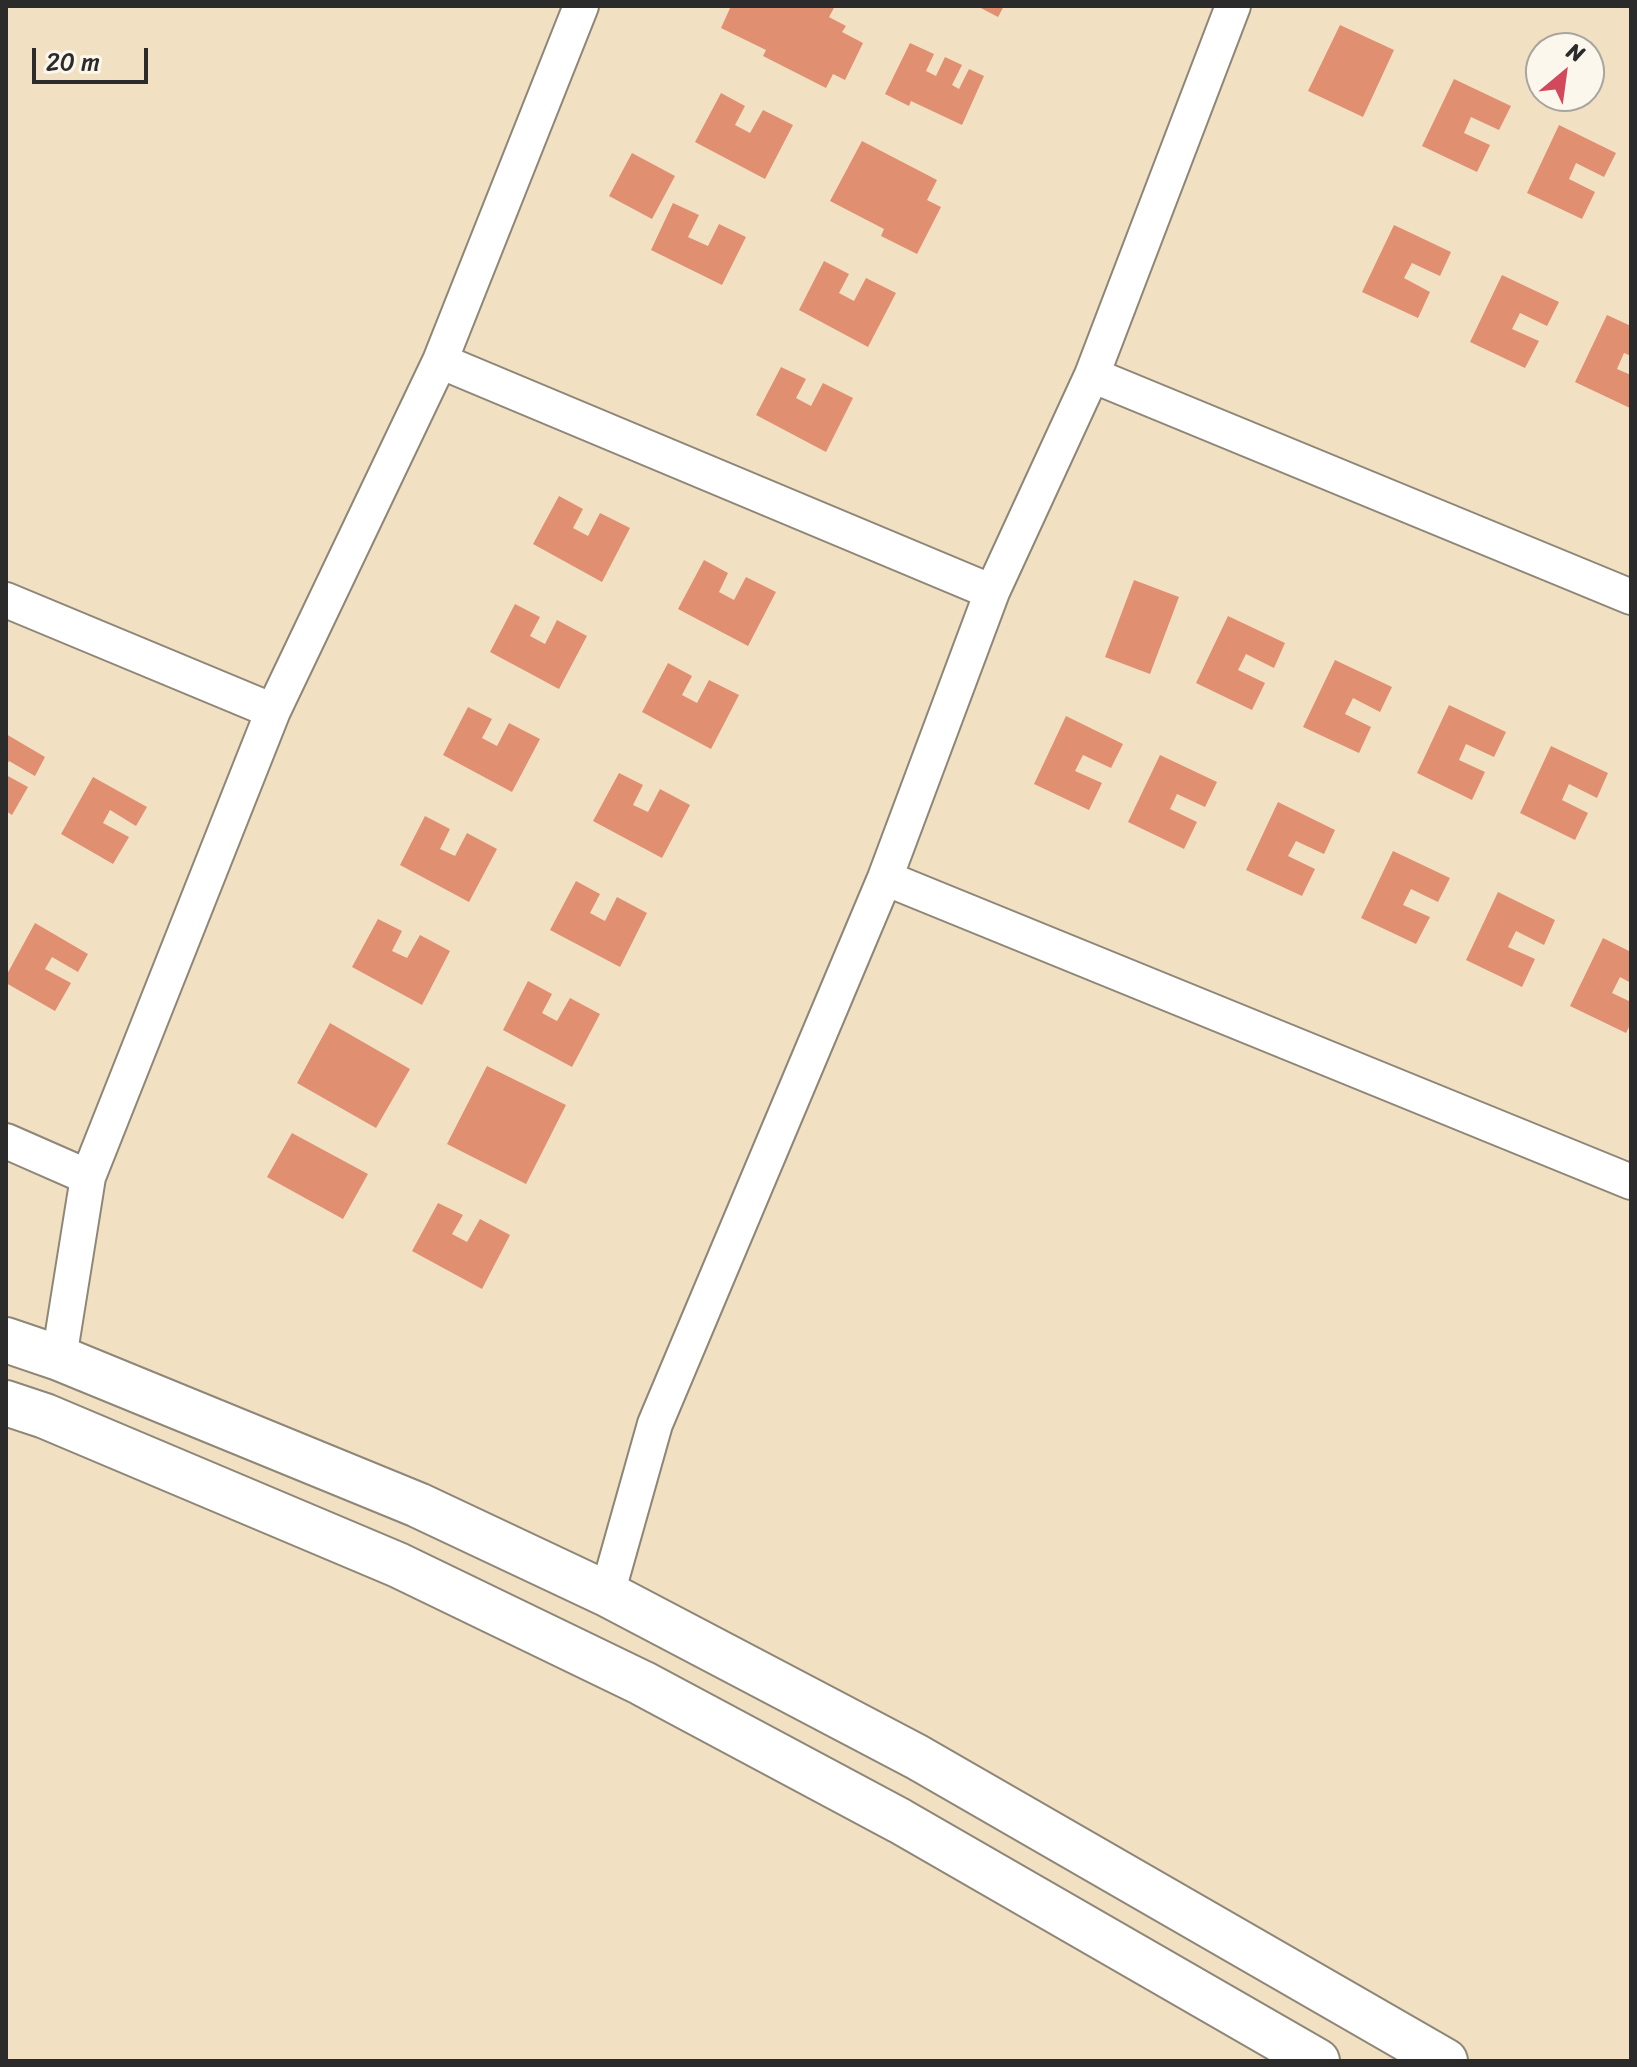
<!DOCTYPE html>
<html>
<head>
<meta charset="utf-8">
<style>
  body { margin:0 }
  #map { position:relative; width:1637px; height:2067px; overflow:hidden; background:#f2e0c3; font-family:Sriracha,sans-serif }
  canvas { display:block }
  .frame { position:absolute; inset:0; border:8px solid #2b2b2b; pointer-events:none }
  .north { position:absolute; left:1525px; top:32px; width:80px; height:80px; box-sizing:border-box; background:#fbf7ec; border:2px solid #a8a59f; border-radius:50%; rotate:29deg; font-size:22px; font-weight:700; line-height:32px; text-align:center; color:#2b2b2b }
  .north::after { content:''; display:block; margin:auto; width:28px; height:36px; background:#d1495b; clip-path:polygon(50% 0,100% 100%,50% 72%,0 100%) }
  .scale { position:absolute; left:32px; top:48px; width:116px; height:36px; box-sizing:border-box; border:4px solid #2b2b2b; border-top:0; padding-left:10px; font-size:24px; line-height:28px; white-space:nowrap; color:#2b2b2b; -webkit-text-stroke:6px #fbf7ec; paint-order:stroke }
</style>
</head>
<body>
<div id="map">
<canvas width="1637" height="2067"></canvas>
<div class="frame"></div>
<div class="north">N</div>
<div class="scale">20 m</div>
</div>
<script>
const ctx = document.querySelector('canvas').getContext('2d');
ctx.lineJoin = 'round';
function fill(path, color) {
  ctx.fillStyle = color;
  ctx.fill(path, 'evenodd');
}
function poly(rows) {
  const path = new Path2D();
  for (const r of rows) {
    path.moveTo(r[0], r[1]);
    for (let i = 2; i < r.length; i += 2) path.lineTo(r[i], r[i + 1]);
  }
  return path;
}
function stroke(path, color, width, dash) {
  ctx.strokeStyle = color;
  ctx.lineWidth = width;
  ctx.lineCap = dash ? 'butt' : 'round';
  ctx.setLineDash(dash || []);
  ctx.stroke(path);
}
const building = poly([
  [731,6,835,6,829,17,846,26,842,32,863,43,845,80,833,74,826,88,763,56,766,50,721,28],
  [977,6,1004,6,998,17],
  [1340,25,1394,50,1363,117,1308,91],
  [910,43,934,54,926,71,936,76,945,57,962,65,952,85,959,89,969,69,984,76,962,125,911,101,909,106,885,94],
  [1454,79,1511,106,1499,130,1471,117,1464,133,1490,145,1477,172,1422,146],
  [721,93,745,106,735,125,750,133,763,110,793,125,765,179,695,142],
  [1559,125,1616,153,1604,177,1576,163,1569,179,1595,192,1582,219,1527,193],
  [862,141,937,180,927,200,941,207,917,254,881,236,884,229,830,201],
  [632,153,675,176,652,219,609,196],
  [673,203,699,215,688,237,708,246,719,224,746,237,722,285,651,250],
  [1394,225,1451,252,1440,276,1412,263,1404,278,1430,292,1418,318,1362,292],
  [824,261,849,274,839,293,854,301,866,278,896,293,868,347,799,310],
  [1502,275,1559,302,1547,326,1520,313,1512,329,1539,341,1525,368,1470,342],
  [1607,315,1631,326,1631,356,1624,353,1617,369,1631,375,1630,408,1575,382],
  [781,367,806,379,796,398,811,406,823,383,853,398,826,452,756,415],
  [559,496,583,509,573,528,588,536,600,513,630,528,602,582,533,544],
  [704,560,728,573,719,592,734,600,746,577,776,592,748,646,678,609],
  [1134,580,1179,597,1150,674,1105,657],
  [515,604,540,617,530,636,545,644,557,620,587,636,559,689,490,652],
  [1228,616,1285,643,1274,668,1246,654,1238,670,1265,683,1252,710,1196,683],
  [1335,660,1392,687,1380,712,1353,698,1345,714,1371,727,1359,753,1303,727],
  [668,663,692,676,682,695,697,703,709,680,739,695,711,749,642,712],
  [1449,705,1506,732,1494,757,1466,744,1459,760,1485,772,1472,800,1417,773],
  [468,707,492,719,482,738,497,746,509,723,540,739,512,792,443,755],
  [1066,716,1123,744,1111,768,1083,755,1075,771,1102,783,1089,810,1034,784],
  [6,734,45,757,35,776,9,761,6,766],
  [1551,746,1608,773,1597,798,1569,784,1562,800,1588,813,1575,840,1520,813],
  [1160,755,1217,782,1205,807,1177,794,1170,809,1197,822,1184,849,1128,822],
  [619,773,643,785,633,805,648,812,660,789,690,805,662,858,593,821],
  [6,775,28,787,12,815,6,811],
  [93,777,147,807,136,826,110,810,103,823,129,837,113,864,61,834],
  [1278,802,1335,830,1324,854,1296,841,1288,856,1315,869,1302,896,1246,870],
  [425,816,450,829,440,849,455,856,467,833,497,849,469,902,400,865],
  [1393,851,1450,878,1438,902,1411,889,1403,905,1430,917,1416,944,1361,918],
  [576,881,600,894,590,913,605,921,617,897,647,913,620,967,550,930],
  [1498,892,1555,920,1544,945,1516,931,1508,947,1535,959,1522,987,1466,960],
  [378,919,402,931,392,951,407,958,420,935,450,951,422,1005,352,967],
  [35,923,88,954,78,972,52,957,45,969,71,983,55,1011,6,983,6,976],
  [1603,938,1631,952,1631,983,1620,977,1612,993,1631,1002,1631,1023,1626,1033,1570,1006],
  [528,981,552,994,542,1013,557,1021,570,998,600,1014,572,1067,503,1030],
  [330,1023,410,1069,376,1128,297,1083],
  [487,1066,566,1105,526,1184,447,1144],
  [292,1133,368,1174,343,1219,267,1177],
  [438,1203,463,1215,452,1234,467,1242,480,1219,510,1235,482,1289,412,1251]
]);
const street = poly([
  [440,361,992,592],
  [1092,375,1631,597],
  [6,600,273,711],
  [885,878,1631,1182],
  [6,1141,88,1177],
  [59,1358,88,1177,273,711,440,361,581,6],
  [607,1594,655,1424,885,878,992,592,1092,375,1233,6]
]);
const secondary = poly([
  [6,1340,59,1358,418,1505,607,1594,917,1757,1445,2061],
  [6,1403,45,1416,398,1565,642,1683,900,1821,1317,2061]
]);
fill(building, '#e18f71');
stroke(street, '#8e8677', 38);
stroke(secondary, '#8e8677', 48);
stroke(street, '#fff', 34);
stroke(secondary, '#fff', 44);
</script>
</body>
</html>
